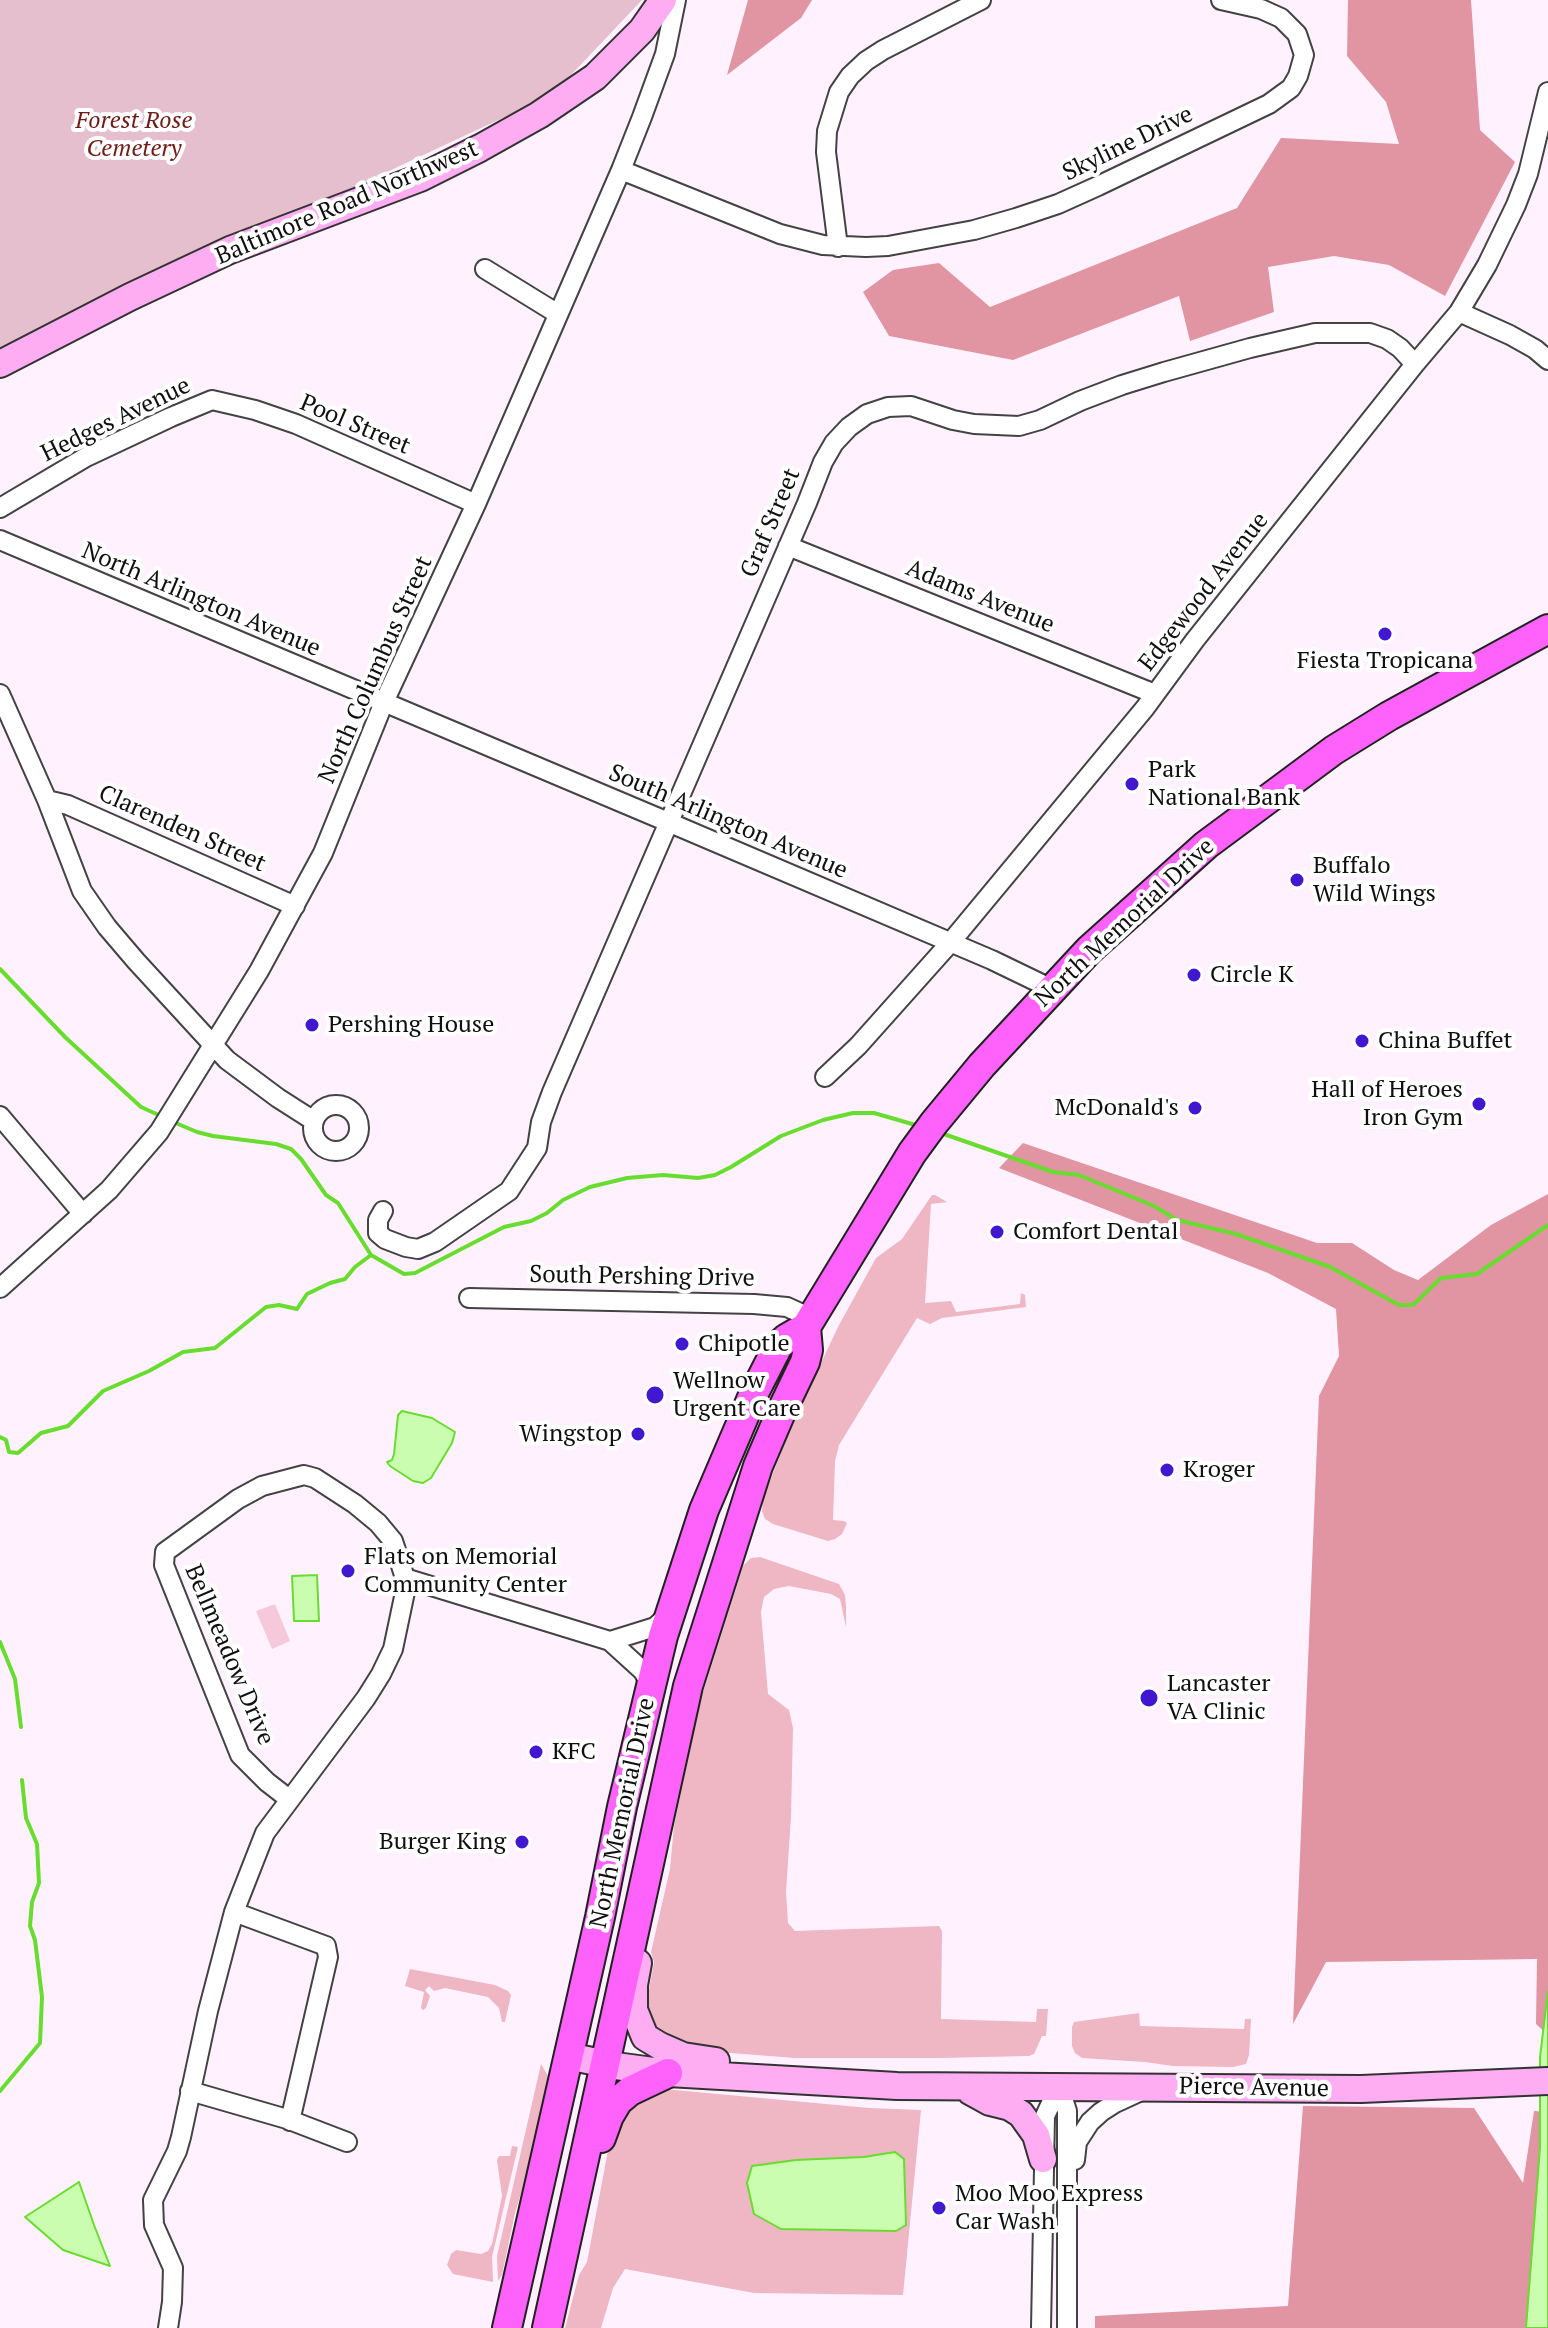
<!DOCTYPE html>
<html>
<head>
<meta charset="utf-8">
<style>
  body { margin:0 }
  canvas { display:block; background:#fff2fe }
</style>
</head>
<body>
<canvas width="1548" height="2328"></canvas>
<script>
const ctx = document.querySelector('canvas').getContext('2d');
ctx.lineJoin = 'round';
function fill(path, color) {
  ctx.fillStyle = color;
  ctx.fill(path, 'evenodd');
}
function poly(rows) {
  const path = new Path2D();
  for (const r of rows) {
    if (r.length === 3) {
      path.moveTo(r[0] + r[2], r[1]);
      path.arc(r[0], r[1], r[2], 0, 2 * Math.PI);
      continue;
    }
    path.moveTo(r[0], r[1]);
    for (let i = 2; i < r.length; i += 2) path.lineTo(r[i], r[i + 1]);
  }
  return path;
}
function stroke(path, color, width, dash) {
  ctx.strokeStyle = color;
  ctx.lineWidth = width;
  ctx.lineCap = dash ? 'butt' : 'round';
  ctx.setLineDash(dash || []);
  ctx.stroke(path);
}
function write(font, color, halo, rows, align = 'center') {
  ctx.font = font + ' "PT Serif",serif';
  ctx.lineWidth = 8;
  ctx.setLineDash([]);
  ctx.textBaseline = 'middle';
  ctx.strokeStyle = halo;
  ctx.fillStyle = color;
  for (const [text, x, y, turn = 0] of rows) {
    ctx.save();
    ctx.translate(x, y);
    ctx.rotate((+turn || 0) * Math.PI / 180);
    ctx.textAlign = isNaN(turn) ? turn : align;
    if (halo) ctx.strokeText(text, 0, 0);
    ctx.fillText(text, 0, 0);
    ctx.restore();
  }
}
const green = poly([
  [932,1195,935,1195,947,1202,931,1204,925,1303,951,1301,956,1312,1020,1304,1021,1293,1025,1295,1026,1307,942,1318,930,1324,917,1318,839,1445,835,1461,833,1520,844,1521,847,1523,842,1534,835,1539,828,1541,773,1524,765,1519,762,1511,763,1499,793,1422,839,1325,876,1258,902,1239],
  [760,1557,839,1584,845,1595,846,1607,846,1627,840,1599,831,1594,789,1586,774,1589,764,1597,761,1612,768,1694,789,1710,793,1728,791,1817,786,1892,788,1923,795,1931,939,1926,942,1931,941,2019,1036,2022,1037,2009,1048,2009,1046,2036,1042,2036,1034,2054,1029,2056,940,2058,795,2058,693,2050,659,2034,650,2021,646,2006,654,1962,651,1952,670,1869,674,1826,700,1702,743,1566,751,1558],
  [410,1969,495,1985,508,1991,511,1995,505,2022,502,2022,499,2008,488,1997,445,1988,434,1991,429,1986,425,1990,430,1996,426,2008,423,2010,421,2008,424,1992,405,1986],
  [1139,2013,1140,2026,1244,2029,1245,2019,1251,2019,1249,2055,1246,2064,1233,2067,1173,2066,1145,2062,1082,2058,1075,2053,1072,2046,1072,2027,1074,2022],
  [541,2064,548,2076,529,2167,515,2213,502,2275,498,2281,497,2256],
  [664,2089,869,2108,921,2110,903,2295,754,2293,625,2269,613,2288,601,2328,565,2328,579,2275,587,2262,612,2129,630,2102],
  [895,2152,906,2225,896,2231,822,2231,752,2166,796,2160,864,2157],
  [512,2146,518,2147,492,2257,493,2282,453,2274,447,2265,451,2254,456,2250,481,2254,488,2251,492,2244,502,2196,497,2160,499,2156,510,2156]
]);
const forest = poly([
  [748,0,812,0,801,18,727,75],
  [1348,0,1471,0,1480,130,1515,162,1445,296,1389,265,1334,256,1268,267,1274,312,1190,341,1179,296,1013,360,889,336,863,292,893,270,939,263,990,307,1237,208,1281,138,1399,144,1386,102,1347,56],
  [1023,1143,1317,1243,1352,1243,1394,1270,1418,1280,1491,1225,1548,1194,1548,2035,1536,2024,1537,1959,1326,1962,1293,2024,1319,1396,1339,1356,1336,1309,1268,1273,999,1168],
  [1303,2106,1474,2108,1523,2183,1534,2111,1548,2112,1548,2328,1095,2328,1095,2316,1288,2306]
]);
const cemetery = poly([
  [0,0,642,0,552,95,346,191,226,239,0,352]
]);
const pitch = poly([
  [275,1604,290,1641,272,1649,256,1611]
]);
const water = poly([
  [402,1411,432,1418,455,1432,452,1443,431,1478,423,1483,413,1481,390,1466,387,1462,392,1460,394,1454,398,1415,402,1411],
  [317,1575,319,1621,294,1621,292,1576,317,1575],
  [1548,1991,1548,2328,1526,2328,1540,2148,1540,2057,1548,1991],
  [895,2152,904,2159,906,2225,896,2231,781,2229,754,2214,747,2183,752,2166,796,2160,864,2157,895,2152],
  [79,2182,94,2225,110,2266,63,2250,25,2217,79,2182]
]);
const stream = poly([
  [0,969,65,1037,141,1107,163,1117],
  [171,1121,197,1132,213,1136,276,1144,291,1149,301,1159,326,1195,338,1203,371,1255],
  [938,1132,1053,1172,1079,1175,1154,1206,1177,1220,1236,1234,1330,1267,1399,1305,1413,1305,1441,1278,1477,1274,1548,1225],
  [0,1437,6,1440,9,1452,18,1453,41,1433,68,1426,103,1391,149,1371,183,1352,215,1348,266,1307,279,1305,297,1309,307,1294,330,1283,345,1279,355,1267,371,1255,404,1274,415,1273,504,1227,531,1221,547,1213,563,1200,590,1187,627,1178,663,1175,698,1178,715,1175,731,1167,781,1136,823,1120,853,1113,874,1113,919,1126],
  [0,1642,15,1679,21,1727],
  [0,2091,40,2043,42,1997,35,1940,30,1926,32,1902,39,1883,37,1844,26,1818,22,1780]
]);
const street = poly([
  [621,170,780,234,823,245,866,247,888,246,974,230,1016,218,1058,204,1098,186,1269,104,1291,88,1298,76,1304,55,1297,34,1281,18,1261,9,1221,0],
  [838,247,826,152,827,131,839,92,850,76,866,61,883,50,981,0],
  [485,269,558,314],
  [1459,312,1510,335,1535,349,1548,360],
  [0,508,86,457,171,417,212,400,255,410,296,424,476,504],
  [0,540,668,822,992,960,1052,989],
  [788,546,1155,694],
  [0,694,47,800,82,891,107,927,136,961,227,1060,278,1098,314,1121],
  [47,800,68,805,295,906],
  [825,1077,858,1046,950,943,1145,708,1195,640,1415,364,1459,312,1487,265,1516,205,1528,174,1548,92],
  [336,1128,23],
  [0,1116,83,1214],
  [383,1211,378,1220,378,1233,385,1239,406,1247,418,1249,435,1242,509,1191,537,1148,541,1122,552,1092,807,503,823,462,834,443,849,427,867,414,888,407,911,406,953,420,974,424,1019,426,1040,420,1080,401,1122,385,1164,372,1250,348,1315,333,1370,333,1387,339,1400,348,1415,364],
  [0,1288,109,1190,159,1132,259,971,323,853,384,702,476,504,621,170,642,117,665,54,676,0],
  [469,1298,754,1304,787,1307,811,1318],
  [405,1578,610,1641,643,1671,651,1686],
  [610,1641,655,1627,668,1615],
  [234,1912,326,1946,328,1957,290,2121],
  [1059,2086,1067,2111,1067,2328],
  [190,2091,287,2119,347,2142],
  [1075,2160,1077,2142,1090,2122,1101,2112,1115,2103,1141,2091],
  [168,2328,172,2302,173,2268,154,2225,153,2200,177,2151,181,2137,208,2011,234,1912,265,1833,366,1698,381,1674,393,1649,405,1592,405,1578,393,1541,378,1523,355,1504,315,1478,304,1475,262,1486,238,1499,165,1552,164,1565,240,1755,267,1782,289,1799],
  [1041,2328,1045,2116,1059,2086]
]);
const secondary = poly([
  [0,364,130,297,230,250,420,178,480,148,539,115,595,77,642,30,663,0],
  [638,1963,634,1985,634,2010,645,2037,660,2046,683,2056,716,2061],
  [568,2056,616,2066,668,2073,897,2086,1361,2089,1548,2081],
  [970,2091,990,2102,1010,2107,1021,2114,1036,2135,1043,2159]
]);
const primary = poly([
  [601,2138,609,2116,618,2101,630,2091,668,2073],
  [507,2328,600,1917,622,1807,663,1636,704,1510,754,1393,778,1346,787,1338,806,1327,912,1153,934,1123,982,1065,1089,950,1206,845,1334,750,1389,716,1548,629],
  [547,2328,688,1686,758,1466,782,1410,805,1362,808,1350,806,1327]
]);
const markers = [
  [1385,634,8,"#4117d0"],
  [1132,784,8,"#4117d0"],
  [1297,880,8,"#4117d0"],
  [1194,975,8,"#4117d0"],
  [312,1025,8,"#4117d0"],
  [1362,1041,8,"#4117d0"],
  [1479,1104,8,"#4117d0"],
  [1195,1108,8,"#4117d0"],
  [997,1232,8,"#4117d0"],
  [682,1344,8,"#4117d0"],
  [655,1395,10,"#4117d0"],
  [638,1434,8,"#4117d0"],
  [1167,1470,8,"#4117d0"],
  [348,1571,8,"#4117d0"],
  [1149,1698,10,"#4117d0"],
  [536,1752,8,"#4117d0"],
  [522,1842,8,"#4117d0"],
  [939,2208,8,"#4117d0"]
];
const parkNames = [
  ["Forest Rose",134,121],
  ["Cemetery",134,149]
];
const streetNames = [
  ["Skyline Drive",1128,144,-26],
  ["Baltimore Road Northwest",347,203,-23],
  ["Hedges Avenue",116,420,-26],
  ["Pool Street",355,425,23],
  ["Graf Street",771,523,-67],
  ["Edgewood Avenue",1204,592,-52],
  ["Adams Avenue",980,597,22],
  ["North Arlington Avenue",201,600,23],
  ["North Columbus Street",376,670,-66],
  ["South Arlington Avenue",728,822,23],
  ["Clarenden Street",182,829,24],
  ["North Memorial Drive",1125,923,-43],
  ["South Pershing Drive",642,1277,1],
  ["Bellmeadow Drive",229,1655,67],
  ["North Memorial Drive",623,1813,-78],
  ["Pierce Avenue",1254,2088,1]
];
const poiNames = [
  ["Fiesta Tropicana",1385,661,"center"],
  ["Park",1148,770],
  ["National Bank",1148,798],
  ["Buffalo",1313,866],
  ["Wild Wings",1313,894],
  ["Circle K",1210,975],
  ["Pershing House",328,1025],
  ["China Buffet",1378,1041],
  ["Hall of Heroes",1463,1090,"right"],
  ["Iron Gym",1463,1118,"right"],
  ["McDonald's",1179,1108,"right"],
  ["Comfort Dental",1013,1232],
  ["Chipotle",698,1344],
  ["Wellnow",673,1381],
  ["Urgent Care",673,1409],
  ["Wingstop",622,1434,"right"],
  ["Kroger",1183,1470],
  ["Flats on Memorial",364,1557],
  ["Community Center",364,1585],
  ["Lancaster",1167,1684],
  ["VA Clinic",1167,1712],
  ["KFC",552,1752],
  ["Burger King",506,1842,"right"],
  ["Moo Moo Express",955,2194],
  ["Car Wash",955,2222]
];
fill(green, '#efb6c4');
fill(forest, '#e194a2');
fill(cemetery, '#e5bfce');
fill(pitch, '#f5c9da');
fill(water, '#cbfdb1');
stroke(water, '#68dc2f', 2);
stroke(stream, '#68dc2f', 4);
stroke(street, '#434343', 22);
stroke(secondary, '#323232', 30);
stroke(primary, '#212121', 32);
stroke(street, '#fff', 18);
stroke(secondary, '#ffadf2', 26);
stroke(primary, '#ff62fa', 28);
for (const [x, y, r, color] of markers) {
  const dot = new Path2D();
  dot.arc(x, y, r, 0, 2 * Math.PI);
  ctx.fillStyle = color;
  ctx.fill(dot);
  stroke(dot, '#fff', 3);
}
write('italic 24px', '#701d17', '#fff', parkNames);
write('24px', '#101010', '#fff', streetNames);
write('24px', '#101010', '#fff', poiNames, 'left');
</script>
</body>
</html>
